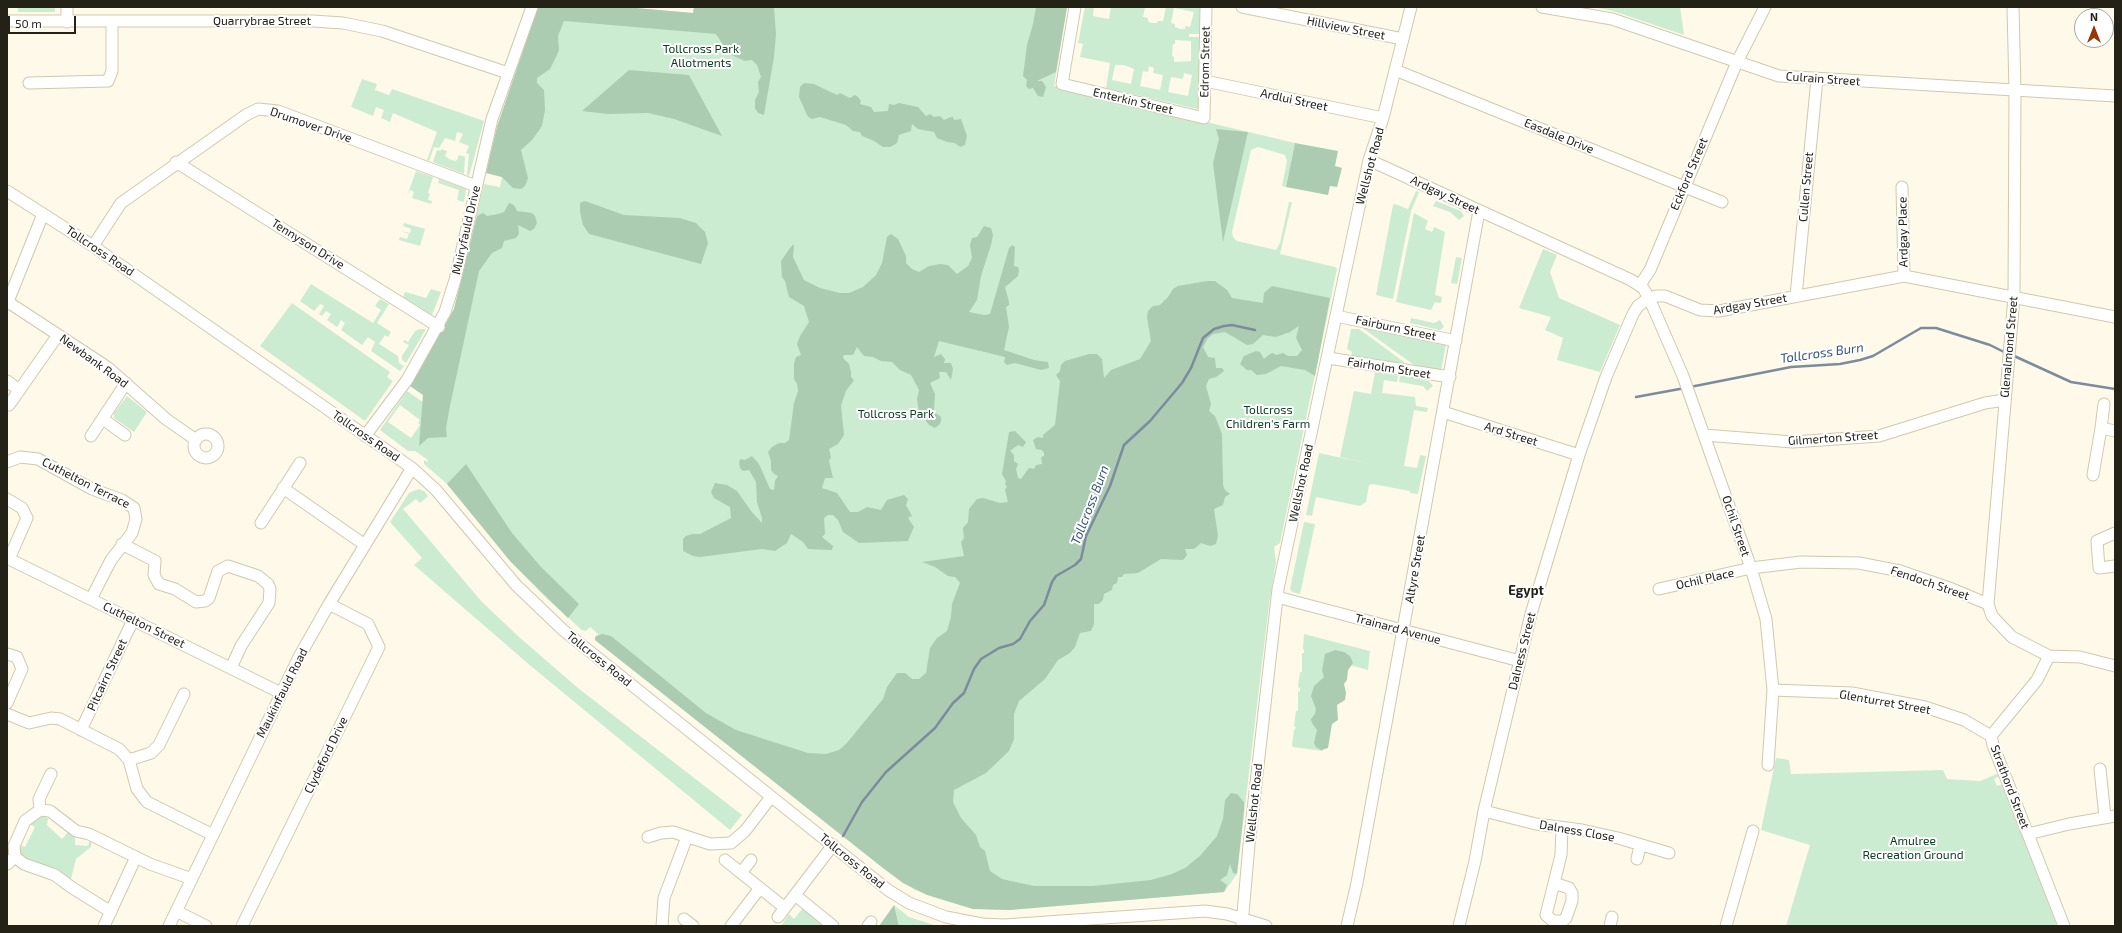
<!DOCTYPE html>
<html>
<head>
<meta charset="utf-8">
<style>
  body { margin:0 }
  #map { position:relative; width:2122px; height:933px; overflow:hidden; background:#fef9e8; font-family:"Exo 2",sans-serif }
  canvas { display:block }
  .frame { position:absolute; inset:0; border:8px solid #242117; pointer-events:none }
  .north { position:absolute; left:2074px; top:8px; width:40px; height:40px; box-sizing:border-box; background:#fff; border:1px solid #a7a6a2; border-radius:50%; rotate:0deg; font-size:11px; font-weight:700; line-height:16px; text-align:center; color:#242117 }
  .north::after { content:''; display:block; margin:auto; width:14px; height:18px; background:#9a3604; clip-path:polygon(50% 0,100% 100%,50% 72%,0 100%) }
  .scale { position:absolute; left:8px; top:16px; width:68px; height:18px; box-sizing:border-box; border:2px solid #242117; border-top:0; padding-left:5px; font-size:12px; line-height:14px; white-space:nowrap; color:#242117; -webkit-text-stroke:3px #fff; paint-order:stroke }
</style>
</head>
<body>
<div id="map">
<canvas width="2122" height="933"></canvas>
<div class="frame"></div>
<div class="north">N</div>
<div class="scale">50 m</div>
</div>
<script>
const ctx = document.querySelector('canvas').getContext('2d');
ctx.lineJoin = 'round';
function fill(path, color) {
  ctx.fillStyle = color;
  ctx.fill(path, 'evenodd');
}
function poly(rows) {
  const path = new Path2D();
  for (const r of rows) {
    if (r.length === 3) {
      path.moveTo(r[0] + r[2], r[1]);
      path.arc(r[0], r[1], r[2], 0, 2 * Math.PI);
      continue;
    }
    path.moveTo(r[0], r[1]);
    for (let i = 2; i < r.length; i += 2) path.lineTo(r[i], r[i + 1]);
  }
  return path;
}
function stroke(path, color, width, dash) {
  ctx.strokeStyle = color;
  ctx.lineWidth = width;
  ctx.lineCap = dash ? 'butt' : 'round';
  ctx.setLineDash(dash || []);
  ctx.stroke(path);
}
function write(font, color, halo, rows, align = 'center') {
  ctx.font = font + ' "Exo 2",sans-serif';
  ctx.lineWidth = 4;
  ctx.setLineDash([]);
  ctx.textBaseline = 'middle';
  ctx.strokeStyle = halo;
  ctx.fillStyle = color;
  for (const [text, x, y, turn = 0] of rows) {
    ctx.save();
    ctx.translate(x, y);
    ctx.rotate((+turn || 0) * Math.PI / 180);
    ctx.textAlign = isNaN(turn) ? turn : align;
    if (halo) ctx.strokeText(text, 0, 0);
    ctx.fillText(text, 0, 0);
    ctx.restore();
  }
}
const green = poly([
  [18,7,55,7,55,12,18,12],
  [538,7,624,7,693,13,694,7,1067,7,1054,86,1295,143,1286,187,1282,186,1287,161,1285,155,1258,147,1251,150,1232,232,1233,237,1237,241,1276,250,1280,243,1289,202,1292,202,1280,254,1335,267,1337,269,1280,543,1274,547,1276,562,1269,604,1237,874,1224,892,996,910,963,906,915,890,883,868,595,640,595,637,598,634,590,627,586,631,582,630,547,599,510,561,465,504,447,484,424,464,424,460,427,462,428,460,415,451,408,451,380,430,407,391,423,402,423,394,410,386,454,309,484,184,500,187,502,177,486,173,497,127],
  [400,405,420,420,418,423,420,425,411,438,388,422],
  [1085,7,1094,7,1093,16,1109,19,1111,7,1145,7,1143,17,1148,18,1148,21,1151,23,1157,23,1158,21,1163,21,1166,7,1200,7,1200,34,1189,34,1189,37,1200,37,1198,109,1106,88,1110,63,1080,57,1083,44,1078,43],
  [1174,8,1194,12,1190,27,1185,26,1185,29,1180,29,1175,27,1175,24,1171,23],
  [1175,40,1191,41,1191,61,1174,62,1174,57,1172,56,1173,44,1175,44],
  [1115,65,1124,65,1134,69,1131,84,1112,80],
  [1149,66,1154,68,1153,73,1163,75,1160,90,1140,86,1143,71,1148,72],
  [1184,73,1192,75,1188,96,1168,92,1171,77,1183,79],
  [1593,7,1680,7,1684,35,1613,11],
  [362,79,377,84,375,90,389,95,392,89,484,121,469,176,467,175,469,154,466,153,469,146,459,142,463,134,457,132,455,141,445,138,439,148,434,147,429,161,427,160,437,132,393,113,390,122,381,118,384,110,376,107,373,116,351,107],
  [441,149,447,151,445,156,449,159,455,161,457,160,459,155,465,157,464,174,433,162,437,150,441,151],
  [416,171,433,177,428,193,430,194,428,200,432,201,431,204,412,198,414,192,410,190,407,196],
  [439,179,466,189,464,202,457,200,459,190,438,183],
  [1416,191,1419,192,1411,211,1393,299,1376,295,1393,205,1395,204,1408,209],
  [1436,201,1461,211,1464,216,1459,220,1450,212,1433,206],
  [1414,213,1428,221,1425,229,1432,232,1434,227,1445,232,1435,295,1442,297,1441,303,1435,302,1431,310,1396,302],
  [404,223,425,229,420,246,399,240,400,237,407,239,409,234,401,231,410,233,411,229,403,226],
  [1543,249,1557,255,1550,272,1559,298,1620,325,1600,372,1557,360,1563,338,1545,330,1551,317,1519,308],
  [1456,257,1462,258,1457,284,1451,283],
  [311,284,373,323,381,310,375,306,380,299,389,304,377,323,391,332,388,337,385,335,379,344,398,356,399,363,404,366,400,371,371,351,375,342,368,337,362,345,341,330,345,323,341,320,337,327,327,320,331,314,326,311,322,316,319,314,324,306,320,304,314,311,300,301],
  [431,289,441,292,432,315,403,297,405,292,426,298],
  [292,303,390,372,387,377,393,381,365,421,260,346],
  [1411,318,1434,323,1440,320,1444,327,1440,330,1410,323],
  [1361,327,1446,344,1441,371,1417,367],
  [420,329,426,329,406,363,402,360,402,356,409,345,403,342,404,340,408,342,415,331],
  [1351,329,1359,329,1404,362,1404,365,1351,357,1352,352,1347,349],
  [1375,372,1398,376,1397,382,1384,380,1382,393,1415,397,1416,406,1428,408,1427,412,1414,410,1404,466,1417,468,1420,455,1426,456,1418,494,1410,493,1410,491,1373,484,1369,485,1366,502,1360,506,1316,497,1312,516,1306,515,1319,453,1371,464,1340,457,1354,391,1371,394],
  [1400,376,1429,381,1433,386,1427,391,1423,386,1399,382],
  [127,396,147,412,134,432,114,418,114,413],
  [419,489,424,491,428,496,420,503,416,499,403,509,482,602,519,637,578,688,742,815,730,830,532,667,414,565,422,558,390,522,409,493],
  [1304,522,1315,524,1300,594,1292,592,1290,589],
  [1304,634,1370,651,1368,670,1335,661,1323,751,1293,747,1292,745,1294,730,1296,728,1294,726,1296,711,1298,711,1298,691,1300,692,1300,688,1298,687,1300,672,1302,672,1302,653,1304,653,1304,650,1303,649],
  [1776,758,1789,760,1791,774,1943,770,1947,779,1980,781,1999,773,2000,776,1994,779,1997,786,2003,784,2057,926,1786,926,1810,845,1761,830],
  [39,816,48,818,47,825,62,839,69,831,75,835,75,845,88,846,90,839,92,839,91,847,76,859,70,883,26,863,18,851,20,845,25,847,35,827,30,824],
  [894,905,909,917,937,926,899,926],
  [803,908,824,926,781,926,789,914,794,919]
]);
const forest = poly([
  [538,7,624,7,693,13,694,7,774,7,776,34,774,57,764,115,758,113,755,108,755,100,759,92,758,82,761,77,757,65,752,60,745,61,729,54,716,34,564,21,558,36,559,50,556,57,550,69,537,78,537,83,544,90,545,110,542,126,532,140,521,150,528,178,525,186,521,189,513,188,502,177,486,173,497,127],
  [1036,7,1067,7,1056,72,1037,81,1042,81,1046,87,1043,97,1038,96,1033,88,1029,89,1026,86,1027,80,1023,76,1027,45,1033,24],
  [629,70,689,75,722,136,674,119,648,113,608,114,582,111],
  [804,83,814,84,837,95,840,93,850,98,855,95,858,97,861,101,860,104,871,107,874,112,888,111,889,104,894,105,899,103,918,107,926,116,930,114,934,117,940,116,944,120,951,117,953,117,954,120,961,119,967,136,965,145,960,147,955,143,947,142,937,138,934,132,918,129,912,124,911,131,899,135,897,143,890,147,883,147,874,141,862,136,860,132,853,131,846,125,820,117,812,119,808,117,799,97,800,87],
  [1216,129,1248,132,1223,242,1213,163,1219,139],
  [1295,143,1338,151,1335,166,1342,168,1337,187,1330,186,1328,195,1286,187],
  [585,201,624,215,680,218,696,223,705,232,708,243,701,264,589,234,583,225,580,212,580,203],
  [509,203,514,205,517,211,532,213,535,216,537,223,534,229,530,231,518,225,519,234,516,238,504,241,502,248,492,253,479,271,450,406,446,428,447,437,428,438,419,446,423,395,410,386,454,309,477,216,483,213,487,216,498,214,504,212],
  [984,226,991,228,993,235,991,245,981,276,977,300,969,312,984,315,990,314,1009,248,1012,245,1015,247,1014,266,1018,267,1019,270,1018,276,1005,287,1009,302,1009,305,1006,307,1009,327,1004,350,1034,360,1048,362,1049,368,1041,370,1015,363,1007,365,1004,362,1005,357,939,341,934,357,941,354,945,359,944,363,951,363,953,369,951,380,946,372,939,372,940,378,930,383,935,394,934,412,941,417,941,420,940,424,935,428,929,425,919,412,917,399,919,390,911,375,900,370,892,362,881,361,873,357,864,356,857,347,853,355,844,355,843,358,849,364,851,372,851,377,854,380,846,391,841,405,844,435,838,444,829,449,831,457,829,461,833,478,825,478,822,488,837,493,850,512,858,512,867,507,881,510,887,500,904,495,908,499,906,505,912,516,908,518,914,527,908,541,859,543,843,532,838,520,833,515,828,515,824,518,825,534,822,537,833,546,832,550,808,549,803,542,791,534,787,543,775,551,762,549,700,557,693,556,683,551,683,539,686,536,692,534,700,534,731,518,730,507,714,498,711,492,715,483,727,485,737,491,751,511,762,523,762,518,757,502,756,482,749,470,743,471,740,468,739,463,740,459,745,460,752,456,759,464,770,489,774,490,775,481,778,476,774,474,771,470,771,461,768,452,772,447,779,443,785,443,789,440,794,403,798,391,797,384,794,379,794,364,796,357,801,355,797,344,800,336,809,322,804,306,789,297,785,281,782,277,781,261,790,248,794,244,793,257,804,280,820,288,840,293,849,293,863,287,876,275,882,263,887,237,891,234,898,239,906,256,906,263,912,269,919,272,929,266,940,264,948,265,957,274,968,266,972,258,970,245,972,238,977,237],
  [1207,281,1215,281,1227,290,1232,298,1263,303,1264,293,1272,286,1330,298,1315,376,1305,370,1281,366,1266,374,1257,375,1251,370,1247,370,1240,364,1244,356,1256,351,1260,352,1264,359,1270,354,1273,353,1276,355,1283,353,1288,356,1297,356,1302,350,1296,338,1299,326,1290,332,1276,337,1263,335,1253,344,1247,345,1225,332,1213,334,1208,338,1203,347,1208,357,1215,358,1216,368,1222,368,1224,371,1216,377,1209,379,1206,386,1211,404,1209,411,1215,416,1222,434,1223,485,1225,490,1230,494,1225,497,1223,505,1214,509,1218,536,1216,544,1210,546,1201,543,1194,549,1185,549,1187,555,1183,560,1161,559,1138,573,1124,574,1122,577,1118,577,1117,583,1113,585,1112,590,1104,594,1103,600,1099,604,1094,604,1094,624,1091,631,1080,633,1075,647,1070,653,1058,660,1045,679,1019,701,1014,714,1014,739,1009,751,986,773,954,790,953,802,961,818,976,835,980,847,985,851,990,871,1002,879,1034,886,1093,886,1151,880,1172,874,1185,868,1200,856,1217,836,1223,819,1225,800,1231,793,1237,794,1244,802,1244,810,1237,874,1233,873,1230,864,1227,875,1220,880,1227,885,1224,892,1010,910,973,909,927,895,903,883,883,868,595,640,595,637,602,634,611,636,706,713,736,730,808,753,826,754,839,750,846,744,883,699,887,687,897,673,905,673,912,679,919,679,926,673,930,648,937,638,947,631,951,617,952,604,960,583,955,577,948,576,935,567,922,562,964,556,961,542,964,538,963,528,968,522,969,509,977,499,983,498,1000,503,1008,502,1005,490,1007,486,1005,485,1006,481,1002,474,1009,432,1015,431,1026,442,1023,447,1018,445,1010,451,1014,455,1014,461,1018,464,1016,469,1018,478,1021,479,1029,468,1034,469,1036,465,1042,464,1041,457,1044,456,1044,453,1042,450,1036,449,1033,440,1038,437,1043,438,1043,435,1055,425,1060,381,1056,375,1060,371,1061,365,1065,361,1089,354,1097,354,1102,359,1104,378,1111,370,1140,359,1151,341,1147,317,1148,311,1153,306,1160,305,1168,297,1173,289,1178,286],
  [466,464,512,533,541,567,579,604,568,618,510,561,447,484],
  [1335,650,1344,652,1350,656,1353,663,1348,670,1347,680,1344,684,1346,693,1345,700,1337,705,1338,720,1332,724,1328,748,1321,750,1316,747,1314,743,1317,730,1312,723,1311,719,1315,714,1316,709,1311,696,1314,686,1324,677,1322,670,1325,654],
  [894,905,899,926,879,926]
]);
const stream = poly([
  [2012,355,2071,382,2115,389],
  [1690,387,1791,367,1840,364,1860,360,1873,356,1921,328,1936,328,1990,345,2006,353],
  [1636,397,1685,388],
  [843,836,862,802,886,772,935,728,953,703,964,693,974,669,981,659,999,648,1013,644,1020,639,1030,621,1044,605,1052,582,1056,576,1075,565,1081,559,1086,536,1110,486,1124,445,1150,421,1182,383,1191,368,1203,338,1214,329,1224,326,1232,325,1255,330]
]);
const minor = poly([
  [67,7,67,22],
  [1075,7,1062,84,1204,118,1206,7],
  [1242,7,1403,39],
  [1542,7,1612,19,1779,76,2115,96],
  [2013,7,2015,91,2014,297,1988,604,1992,616,2012,637,2049,656],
  [7,21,313,21,343,23,382,31,508,73],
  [1395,70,1722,202],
  [1205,81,1383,118],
  [29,83,108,81,112,71,112,22],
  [1369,160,1631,280,1643,288,1649,298,1656,296,1665,296,1700,310,1719,311,1904,276,2115,317],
  [176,162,439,327],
  [1902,187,1904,276],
  [7,191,93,246,412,468,436,490,516,585,563,630,888,890,909,903,946,917,982,924,1004,925,1205,911,1227,914,1266,926],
  [93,246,121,203,246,115,258,109,278,111,476,186],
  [1640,285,1650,270,1737,62,1765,7],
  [1796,296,1817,79],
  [8,302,107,367,166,419,196,440],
  [7,304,43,214],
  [1336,316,1456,341],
  [1328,358,1450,377],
  [7,381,19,390],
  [9,405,58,335],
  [1443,412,1579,455],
  [103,419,125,435],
  [2101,428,2104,404],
  [206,446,12],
  [1704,435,1793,442,1879,436,1985,403,2005,400],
  [91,436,126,383],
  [365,436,407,380,445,312,455,280,492,119,532,7],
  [7,462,20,457,38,459,92,489,122,500,134,508,136,519,132,533,111,560,91,599],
  [2093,475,2101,428,2115,431],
  [283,488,365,545],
  [7,499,22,508,27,518,9,559],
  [261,523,300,463],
  [2115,533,2097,541,2099,568,2115,566],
  [122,544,155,561,154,575,159,584,175,589,196,602,205,601,209,598,218,571,228,566,258,576,268,584,270,589,269,603,241,646,231,668],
  [7,558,281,693],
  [1659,589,1751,568,1801,562,1859,563,1900,571,1952,589,1988,604],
  [1277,597,1520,661],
  [7,654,17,657,22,669,7,703],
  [1773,690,1852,693,1925,707,1964,720,1991,736],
  [7,714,29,723,51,718,60,719,119,749,129,760,137,789,147,802,213,835],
  [81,730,133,620],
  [129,760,151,753,159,745,184,694],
  [2100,769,2105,817],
  [40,810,39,799,51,774],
  [1484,811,1536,824,1582,830,1618,838,1669,853],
  [2028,834,2069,824,2115,816],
  [648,837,661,833,673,832,710,844,731,843,745,831,771,797],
  [1637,859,1640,846],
  [725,860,785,908],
  [7,864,15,857],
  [741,873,751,860],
  [1554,883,1569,888,1572,893,1572,901,1566,918,1563,921,1553,921,1546,915,1561,855,1562,828],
  [795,895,833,926],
  [176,911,206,926],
  [111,912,71,887,55,875,24,864,15,857,14,846,25,821,40,810,50,811,76,831,89,834,150,864,192,879],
  [778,917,833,845],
  [684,919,693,926],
  [1242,925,1249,845,1278,589,1369,160,1383,118,1411,7],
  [104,926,136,857],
  [169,926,299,657,329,604,412,468],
  [242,926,379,647,368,624,329,604],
  [662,926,664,898,687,837],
  [731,926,760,888],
  [868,926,871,922],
  [1347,926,1357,883,1479,211],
  [1459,926,1475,861,1484,811,1531,614,1579,455,1606,377,1633,314,1638,306,1649,298,1683,376,1751,568,1766,619,1773,690,1768,765],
  [1610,926,1612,917],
  [1726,926,1753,831],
  [2064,926,1993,745,1991,736,2037,680,2049,656,2080,657,2115,666]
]);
const streetNames = [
  ["Quarrybrae Street",262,21],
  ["Hillview Street",1346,28,11],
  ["Edrom Street",1205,62,-89],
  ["Culrain Street",1823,79,4],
  ["Ardlui Street",1294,100,12],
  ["Enterkin Street",1133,101,13],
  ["Drumover Drive",311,125,19],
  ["Easdale Drive",1559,136,22],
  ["Wellshot Road",1370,166,-75],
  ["Eckford Street",1689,174,-67],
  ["Cullen Street",1806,187,-85],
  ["Ardgay Street",1445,195,25],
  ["Muiryfauld Drive",466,230,-77],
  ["Ardgay Place",1903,232,-91],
  ["Tennyson Drive",308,244,32],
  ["Tollcross Road",100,251,34],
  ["Ardgay Street",1750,304,-10],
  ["Fairburn Street",1396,328,12],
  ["Glenalmond Street",2009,347,-85],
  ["Newbank Road",94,361,36],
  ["Fairholm Street",1389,368,9],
  ["Ard Street",1511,434,17],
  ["Tollcross Road",366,436,35],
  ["Gilmerton Street",1833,438,-4],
  ["Cuthelton Terrace",86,483,27],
  ["Wellshot Road",1301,483,-78],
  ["Ochil Street",1736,526,71],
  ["Altyre Street",1415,569,-80],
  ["Ochil Place",1705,579,-13],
  ["Fendoch Street",1930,583,19],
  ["Cuthelton Street",144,625,26],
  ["Trainard Avenue",1398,629,15],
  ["Dalness Street",1522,651,-76],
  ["Tollcross Road",599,659,39],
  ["Pitcairn Street",107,675,-65],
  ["Maukinfauld Road",282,693,-63],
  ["Glenturret Street",1885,702,10],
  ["Clydeford Drive",326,755,-64],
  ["Strathord Street",2010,787,69],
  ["Wellshot Road",1254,803,-84],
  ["Dalness Close",1577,831,10],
  ["Tollcross Road",852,861,39]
];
const parkNames = [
  ["Tollcross Park",701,49],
  ["Allotments",701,63],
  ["Tollcross",1268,410],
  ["Children's Farm",1268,424],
  ["Tollcross Park",896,414],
  ["Amulree",1913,841],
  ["Recreation Ground",1913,855]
];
const waterNames = [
  ["Tollcross Burn",1822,353,-8],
  ["Tollcross Burn",1090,505,-69]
];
const neighbourhoodNames = [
  ["Egypt",1526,591]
];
fill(green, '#ccecd2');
fill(forest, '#abccb1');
stroke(stream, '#7c8c9e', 2.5);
stroke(minor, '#d1c9ad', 13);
stroke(minor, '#fff', 11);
write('12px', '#242117', '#fff', streetNames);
write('12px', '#0c411f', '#fff', parkNames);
write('italic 13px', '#345580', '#fff', waterNames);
write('bold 13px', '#242117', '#fff', neighbourhoodNames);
</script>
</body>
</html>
